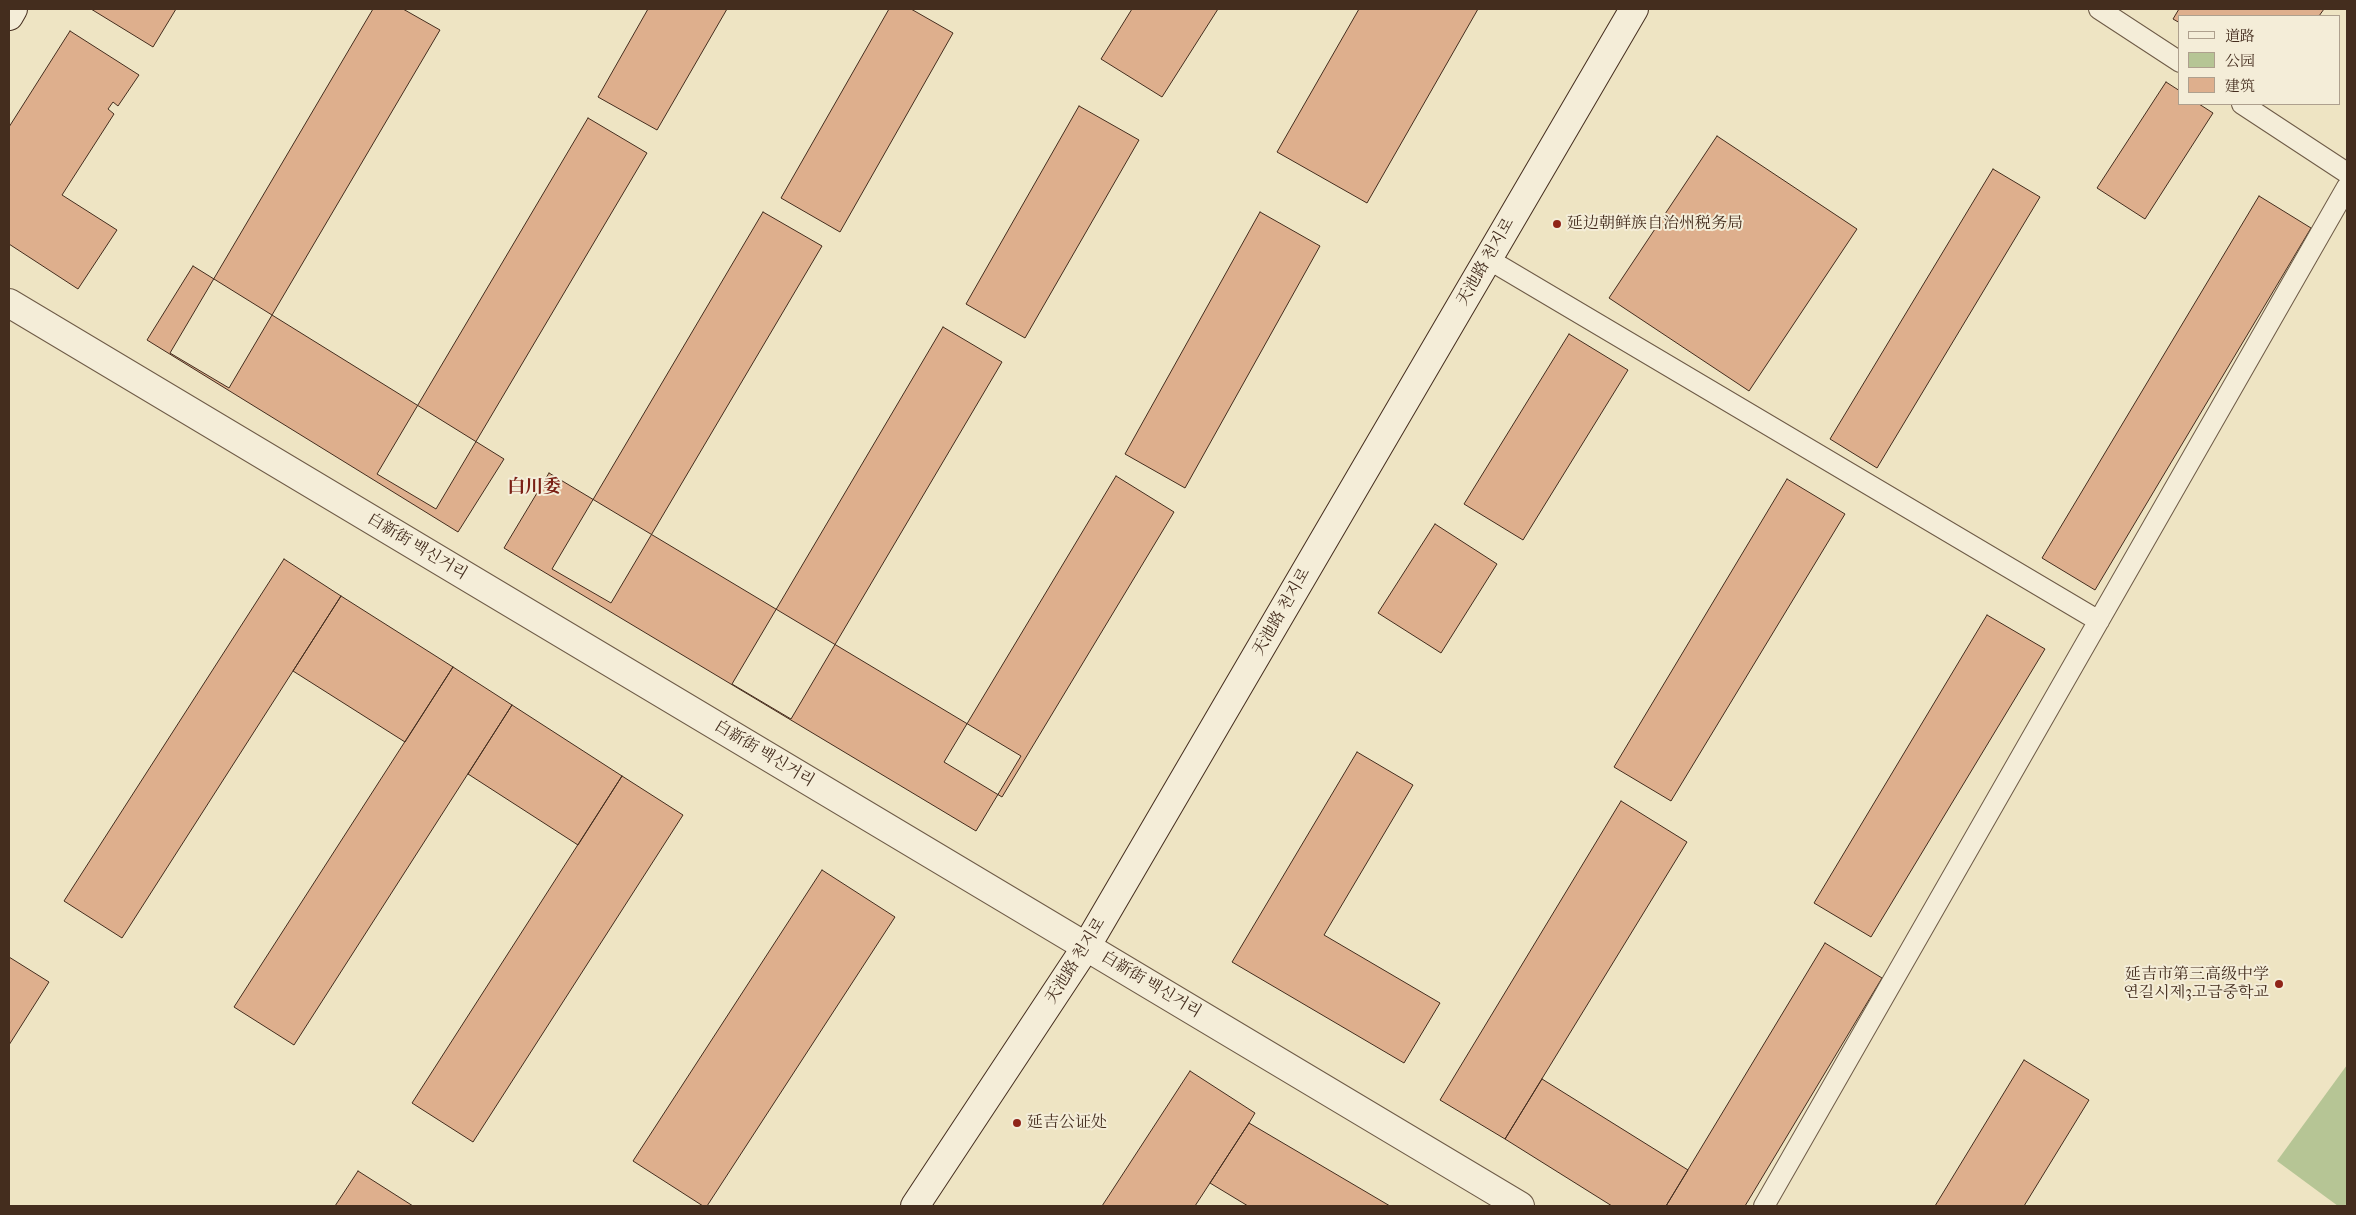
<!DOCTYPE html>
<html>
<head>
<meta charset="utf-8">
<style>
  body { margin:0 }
  #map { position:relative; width:2356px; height:1215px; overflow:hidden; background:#eee4c3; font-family:"IM FELL French Canon","Noto Serif SC",serif }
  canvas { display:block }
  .frame { position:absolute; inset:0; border:10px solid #442d1e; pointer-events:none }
  .legend { position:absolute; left:2178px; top:15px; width:162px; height:90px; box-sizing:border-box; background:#f4edd8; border:1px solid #aea08e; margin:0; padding:6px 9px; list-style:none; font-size:15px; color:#442d1e }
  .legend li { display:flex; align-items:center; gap:10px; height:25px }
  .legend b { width:25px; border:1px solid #aea08e }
</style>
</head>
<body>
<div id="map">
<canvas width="2356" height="1215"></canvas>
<div class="frame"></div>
<ul class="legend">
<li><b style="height:6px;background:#f4edd8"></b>道路</li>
<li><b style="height:14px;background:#b6c595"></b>公园</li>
<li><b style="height:14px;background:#deaf8d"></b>建筑</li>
</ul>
</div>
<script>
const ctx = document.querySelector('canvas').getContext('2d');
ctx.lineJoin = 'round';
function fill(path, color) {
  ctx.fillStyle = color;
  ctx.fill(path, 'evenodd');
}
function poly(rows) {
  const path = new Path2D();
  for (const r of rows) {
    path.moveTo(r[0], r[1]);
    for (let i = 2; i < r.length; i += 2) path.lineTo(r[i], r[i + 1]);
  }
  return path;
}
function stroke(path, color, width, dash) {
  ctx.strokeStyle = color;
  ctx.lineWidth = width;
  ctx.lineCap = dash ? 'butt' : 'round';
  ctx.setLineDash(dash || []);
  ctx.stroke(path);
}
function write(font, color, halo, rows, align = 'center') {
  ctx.font = font + ' "IM FELL French Canon","Noto Serif SC","Noto Serif KR",serif';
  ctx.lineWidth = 4;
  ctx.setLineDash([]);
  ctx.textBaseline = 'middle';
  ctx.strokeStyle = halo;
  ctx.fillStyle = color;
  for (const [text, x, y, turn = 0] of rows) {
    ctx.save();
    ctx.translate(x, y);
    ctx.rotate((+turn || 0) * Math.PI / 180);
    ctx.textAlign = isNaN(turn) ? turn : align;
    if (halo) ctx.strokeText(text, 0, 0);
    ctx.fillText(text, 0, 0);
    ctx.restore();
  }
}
const green = poly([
  [2347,1065,2347,1206,2338,1206,2277,1161]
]);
const building = poly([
  [91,9,176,9,153,47,91,9],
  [373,9,403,9,440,30,229,388,170,353,373,9],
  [648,9,727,9,657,130,598,97,648,9],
  [889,9,911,9,953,33,840,232,781,198,889,9],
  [1132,9,1218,9,1162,97,1101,59,1132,9],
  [1359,9,1478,9,1367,203,1277,152,1359,9],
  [2179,9,2324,9,2319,16,2180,16,2180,23,2173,19,2179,9],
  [70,31,139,75,118,106,113,102,108,109,114,114,62,195,117,230,78,289,9,244,9,127,70,31],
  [2166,82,2180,91,2180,104,2199,104,2213,113,2145,219,2097,188,2166,82],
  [1079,106,1139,140,1025,338,966,304,1079,106],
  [588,118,647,153,436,509,377,474,588,118],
  [1717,136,1857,229,1749,391,1609,298,1717,136],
  [1993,169,2040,197,1877,468,1830,439,1993,169],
  [2259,196,2311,228,2095,590,2042,558,2259,196],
  [763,212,822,246,611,603,552,569,763,212],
  [1260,212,1320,246,1185,488,1125,454,1260,212],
  [193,266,504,459,458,532,147,340,193,266],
  [943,327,1002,362,791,719,732,684,943,327],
  [1569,334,1628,370,1523,540,1464,504,1569,334],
  [549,473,1021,756,976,831,504,548,549,473],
  [1116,476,1174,512,1002,797,944,762,1116,476],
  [1787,479,1845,514,1671,801,1614,767,1787,479],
  [1435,524,1497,564,1441,653,1378,613,1435,524],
  [284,559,341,596,122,938,64,901,284,559],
  [341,596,453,667,405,742,293,671,341,596],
  [1987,615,2045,649,1871,937,1814,903,1987,615],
  [453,667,512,705,294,1045,234,1007,453,667],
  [512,705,622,776,578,845,468,774,512,705],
  [1357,752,1413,785,1324,935,1440,1003,1404,1063,1232,962,1357,752],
  [622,776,683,815,473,1142,412,1103,622,776],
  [1621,801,1687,842,1505,1139,1440,1100,1621,801],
  [822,870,895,917,707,1206,703,1206,633,1161,822,870],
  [1825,943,1882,978,1745,1206,1666,1206,1825,943],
  [9,957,49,982,9,1045,9,957],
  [2024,1060,2089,1100,2024,1206,1935,1206,2024,1060],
  [1190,1071,1255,1113,1249,1123,1195,1206,1102,1206,1190,1071],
  [1542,1079,1688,1170,1666,1206,1612,1206,1505,1139,1542,1079],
  [1249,1123,1390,1206,1248,1206,1210,1183,1249,1123],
  [358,1171,413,1206,335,1206,358,1171]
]);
const lane = poly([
  [2099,9,2180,62],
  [2242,104,2347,173],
  [1488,259,2099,621],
  [1764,1206,2347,187]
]);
const street = poly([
  [9,303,1520,1206]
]);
const secondary = poly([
  [9,16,13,9],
  [915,1206,1086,947,1634,9]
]);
const markers = [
  [1557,224,5,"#8f2418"],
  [2279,984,5,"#8f2418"],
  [1017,1123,5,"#8f2418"]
];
const poiNames = [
  ["延边朝鲜族自治州税务局",1567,224],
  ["延吉市第三高级中学",2269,975,"right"],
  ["연길시제3고급중학교",2269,993,"right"],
  ["延吉公证处",1027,1123]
];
const streetNames = [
  ["天池路 천지로",1486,262,-60],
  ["白新街 백신거리",417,547,31],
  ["天池路 천지로",1282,612,-60],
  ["白新街 백신거리",764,754,31],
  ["天池路 천지로",1076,961,-58],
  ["白新街 백신거리",1151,985,31]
];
const neighbourhoodNames = [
  ["白川委",534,488]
];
fill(green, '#b6c595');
fill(building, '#deaf8d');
stroke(building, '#442d1e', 1);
stroke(lane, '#6e5b47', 22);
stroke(street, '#6e5b47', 30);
stroke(secondary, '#442d1e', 30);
stroke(lane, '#f4edd8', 20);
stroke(street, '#f4edd8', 28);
stroke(secondary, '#f4edd8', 28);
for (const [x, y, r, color] of markers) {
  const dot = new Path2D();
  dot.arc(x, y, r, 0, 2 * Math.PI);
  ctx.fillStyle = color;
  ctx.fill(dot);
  stroke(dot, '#f4edd8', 2);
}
write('16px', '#442d1e', '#f4edd8', poiNames, 'left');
write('16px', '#442d1e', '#f4edd8', streetNames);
write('bold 18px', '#7a1f14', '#f4edd8', neighbourhoodNames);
</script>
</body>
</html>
